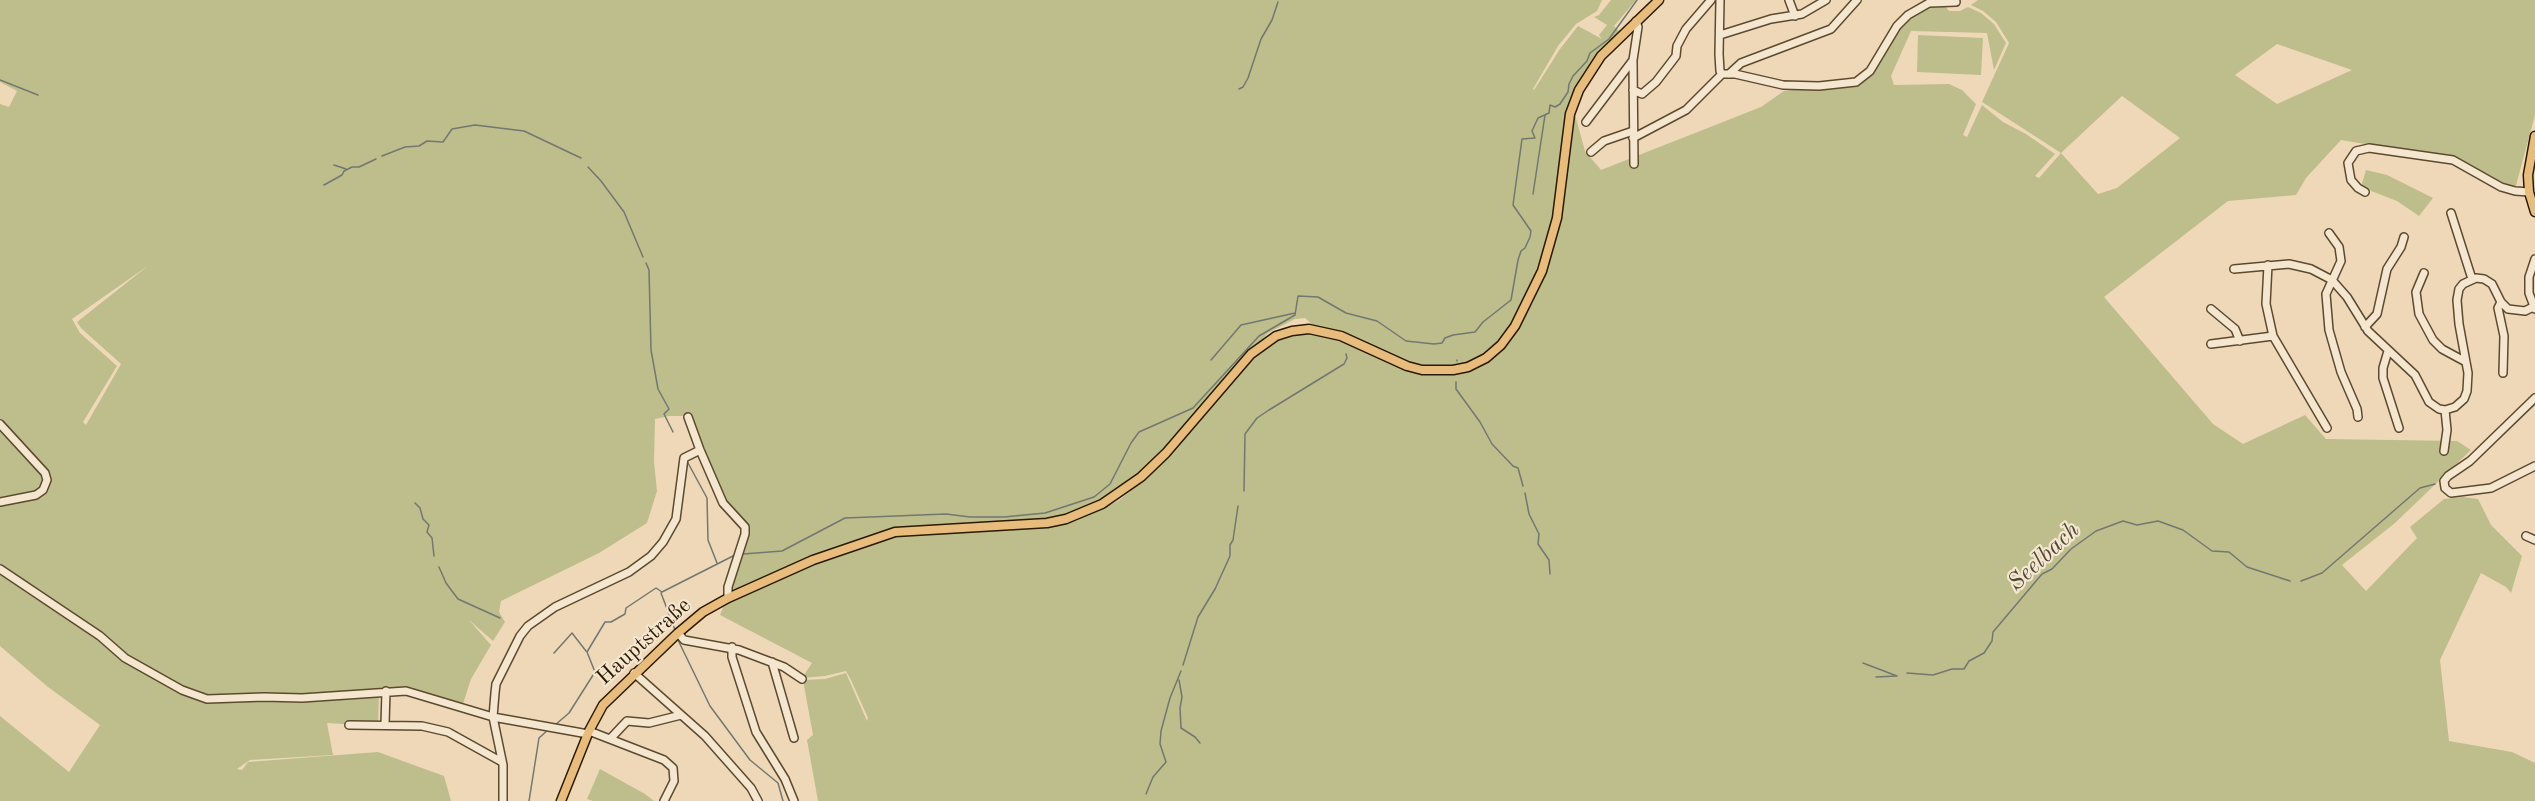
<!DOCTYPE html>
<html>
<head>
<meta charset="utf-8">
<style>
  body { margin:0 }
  canvas { display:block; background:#efd8b7 }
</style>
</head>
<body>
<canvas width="2535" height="801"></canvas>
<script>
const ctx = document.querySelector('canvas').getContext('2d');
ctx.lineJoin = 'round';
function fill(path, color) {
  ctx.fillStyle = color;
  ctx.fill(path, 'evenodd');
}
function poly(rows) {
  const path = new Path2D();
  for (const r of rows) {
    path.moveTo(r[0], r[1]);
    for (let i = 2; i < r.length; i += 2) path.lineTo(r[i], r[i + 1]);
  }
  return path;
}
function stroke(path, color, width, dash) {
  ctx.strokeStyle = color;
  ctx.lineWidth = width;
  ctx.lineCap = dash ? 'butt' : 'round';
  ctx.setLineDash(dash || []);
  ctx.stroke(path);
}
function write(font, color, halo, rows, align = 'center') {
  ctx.font = font + ' "Old Standard TT",serif';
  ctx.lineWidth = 4.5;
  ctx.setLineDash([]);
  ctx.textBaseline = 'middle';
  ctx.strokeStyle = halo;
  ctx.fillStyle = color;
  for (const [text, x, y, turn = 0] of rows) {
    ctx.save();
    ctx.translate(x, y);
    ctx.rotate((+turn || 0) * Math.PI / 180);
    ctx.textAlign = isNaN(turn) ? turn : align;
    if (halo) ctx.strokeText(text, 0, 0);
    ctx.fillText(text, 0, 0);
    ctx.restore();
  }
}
const green = poly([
  [0,0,1602,0,1597,11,1576,24,1558,46,1533,89,1534,90,1560,49,1578,26,1602,39,1599,35,1607,25,1594,17,1599,15,1611,0,1636,0,1614,26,1621,33,1594,59,1577,87,1568,109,1554,216,1530,290,1513,325,1492,349,1470,363,1442,369,1408,364,1342,333,1315,327,1305,318,1295,319,1268,333,1179,436,1136,477,1120,490,1091,506,1057,517,1014,523,915,526,886,531,855,540,736,592,730,589,749,532,743,518,728,506,702,450,690,416,669,416,655,419,654,462,657,491,647,523,599,553,501,601,499,612,505,622,493,641,469,620,491,645,471,679,462,707,404,688,303,697,264,695,207,697,183,689,111,648,124,660,180,692,206,701,247,701,263,698,302,699,379,693,378,726,327,723,333,755,250,760,237,769,242,770,248,762,378,752,444,776,451,801,0,801,0,716,69,772,100,725,48,687,0,646,0,504,37,496,49,488,50,480,45,472,6,431,44,474,45,484,36,493,0,501,0,104,9,107,17,91,0,82],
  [149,265,77,322,81,328,121,364,86,425,83,422,117,366,80,333,72,319],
  [1978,0,2535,0,2535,115,2515,189,2462,160,2341,140,2306,178,2296,195,2228,201,2104,297,2213,424,2243,444,2305,415,2326,439,2457,441,2471,450,2395,523,2342,565,2366,591,2417,538,2410,527,2444,499,2463,497,2478,499,2491,525,2522,556,2511,593,2506,587,2481,573,2440,660,2449,741,2512,752,2535,763,2535,801,818,801,807,740,813,735,803,680,825,679,846,673,867,721,868,718,851,680,846,671,825,676,802,678,812,663,720,615,725,603,808,567,868,543,898,535,1042,527,1076,521,1118,501,1145,479,1257,354,1274,342,1305,333,1343,340,1410,372,1440,375,1465,370,1512,337,1532,304,1546,271,1560,218,1575,115,1585,151,1601,170,1761,107,1784,91,1863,82,1902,26,1913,15,1927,7,1945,6,1949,11,1960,11,1968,7,1981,13,1994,24,2006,43,1994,70,1987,33,1911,31,1891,76,1894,85,1949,84,1962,90,1976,104,1963,135,1967,137,1982,105,2003,122,2026,134,2055,154,2035,176,2039,178,2061,153,1982,102,2009,43,1996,22,1983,11,1971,5],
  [2277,44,2352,70,2277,104,2235,75],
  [2122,96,2180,138,2117,188,2098,194,2061,153],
  [1918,35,1983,38,1981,75,1917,72],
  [2366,170,2387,175,2433,198,2419,216,2397,201,2361,187],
  [600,769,645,794,654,801,593,801,587,799]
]);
const stream = poly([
  [0,80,38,95],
  [1239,89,1243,87,1248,78,1261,39,1272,20,1278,2],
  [382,156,405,147,419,146,427,141,443,142,452,129,475,125,524,131,581,158],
  [334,165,346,169],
  [588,167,601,181,624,212,643,257],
  [324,185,342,175,344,171,352,167,359,167,376,159],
  [1533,194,1545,115],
  [646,263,649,270,651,350,658,389,669,409,664,414,673,432],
  [1211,360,1241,325,1295,313],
  [1457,361,1457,360],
  [1456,382,1456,389,1480,422,1492,444,1513,466,1518,468,1523,486],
  [688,463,707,498,708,540,717,563],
  [1244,491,1245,434,1257,418,1269,410,1344,364,1347,358,1346,354],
  [1525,493,1529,514,1539,534,1538,544,1549,560,1550,574],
  [415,503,420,508,423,519,429,525,427,532,432,538,434,556],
  [743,554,782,551,845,518,946,514,970,517,1004,517,1045,513,1094,497,1110,484,1131,443,1139,432,1193,408,1259,336,1295,315,1298,296,1318,297,1346,313,1377,321,1406,341,1434,344,1442,343,1445,338,1453,335,1475,332,1483,322,1511,300,1518,260,1521,251,1525,248,1530,237,1531,231,1513,205,1522,139,1535,138,1532,131,1538,118,1549,113,1550,105,1555,107,1560,104,1568,92,1569,84,1573,76,1587,61,1590,53,1609,39,1637,0],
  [439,567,446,583,458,599,500,618],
  [2301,581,2322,573,2420,488,2435,484],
  [661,593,675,630],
  [678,640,710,706,750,760,778,783,783,801],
  [554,653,572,633,586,651],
  [1863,663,1897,676],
  [1183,665,1198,617,1215,589,1230,556,1230,545,1233,540,1238,506],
  [1907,673,1933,675,1952,669,1964,669,1969,661,1984,653,1992,641,1993,632,2042,574,2052,569,2071,549,2096,531,2123,521,2137,525,2158,521,2183,530,2212,551,2229,552,2247,567,2290,581],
  [1876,677,1896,676],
  [1179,680,1182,697,1180,708,1181,728,1195,737,1200,743],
  [555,725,569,713,595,672,587,652,605,622,611,622,625,614,626,608,656,588,662,592,735,555],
  [1146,794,1153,777,1166,762,1160,744,1161,731,1170,698,1181,671],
  [529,801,539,738,549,729]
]);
const minor = poly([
  [1720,0,1719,54,1720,71,1722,74],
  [1789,0,1795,16],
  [1720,35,1771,19,1802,14,1826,0],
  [1633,62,1634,164],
  [1722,74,1735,74,1783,85,1819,86,1856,82,1870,71,1897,26,1908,15,1929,3,1956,2],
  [1729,74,1741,63,1831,29,1857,0],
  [1633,90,1642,94,1656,82,1676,56,1677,46,1686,29,1711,0],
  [1586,122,1633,60,1638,27,1636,21],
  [1633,138,1686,110,1722,74],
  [1591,152,1604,141,1633,131],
  [2365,192,2358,188,2351,180,2348,163,2356,151,2369,148,2453,160,2501,187,2515,191,2529,192],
  [2451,213,2472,279],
  [2329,233,2339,247,2341,261,2326,294,2329,330,2341,372,2357,409,2358,417],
  [2535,259,2529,277,2529,293,2535,309],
  [2268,265,2266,304,2273,336,2327,428],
  [2234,269,2289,264,2311,269,2332,280,2347,297,2368,331,2415,375,2429,402,2439,409,2445,410,2455,407,2464,399,2467,391,2468,373,2459,324,2457,300,2459,289,2463,284,2476,278,2484,279,2492,284,2501,302,2508,309,2525,311,2533,307],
  [2424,273,2416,292,2419,314,2433,340,2442,349,2466,362],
  [2501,302,2498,308,2504,336,2503,373],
  [2211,309,2235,329,2240,341],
  [2365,327,2377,314,2387,269,2401,247,2404,237],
  [2211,344,2273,336],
  [2388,351,2383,368,2383,378,2399,428],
  [2535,398,2470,461,2448,476,2444,481,2445,488,2451,493,2491,488,2535,466],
  [688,417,700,450,723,503,745,527,745,534,728,587,728,598],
  [0,424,45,473,47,480,43,490,36,495,0,502],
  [2444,451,2447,430,2445,410],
  [2526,536,2535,540],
  [0,569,100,636,125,658,182,690,207,699,264,697,302,698,406,691,493,717,588,734],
  [678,633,684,640,739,650,784,667,802,679],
  [732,647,732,657,756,732,785,779,794,801],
  [772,662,794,738],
  [634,673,705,736,751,788,758,801],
  [385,724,386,691],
  [349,725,422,726,448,732,502,762],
  [589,731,664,760,673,768,674,781,664,801],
  [610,739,627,721,649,723,681,715],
  [503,801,503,765,493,717,495,693,496,684,520,636,528,626,555,607,629,572,651,556,663,542,676,519,684,458,700,450]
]);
const major = poly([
  [2535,136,2528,175,2529,192,2535,212],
  [561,801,589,731,603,705,678,633,703,612,728,598,813,560,895,532,1047,523,1066,519,1102,504,1141,477,1166,453,1251,354,1276,336,1292,331,1309,329,1341,336,1407,366,1422,370,1453,370,1468,367,1486,358,1501,345,1515,326,1542,271,1557,218,1570,114,1579,90,1601,56,1659,0]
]);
const streetNames = [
  ["Hauptstraße",644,642,-42]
];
const waterNames = [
  ["Seelbach",2044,557,-43]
];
fill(green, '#bdbe8c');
stroke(stream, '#727870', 1.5);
stroke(minor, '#5d4a2e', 10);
stroke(major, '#2c1a00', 11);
stroke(minor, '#f5e6d0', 7);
stroke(major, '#e8bc7c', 8);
write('22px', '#2c1a00', '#f5e6d0', streetNames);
write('italic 24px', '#4f4938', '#f5e6d0', waterNames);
</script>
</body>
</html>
